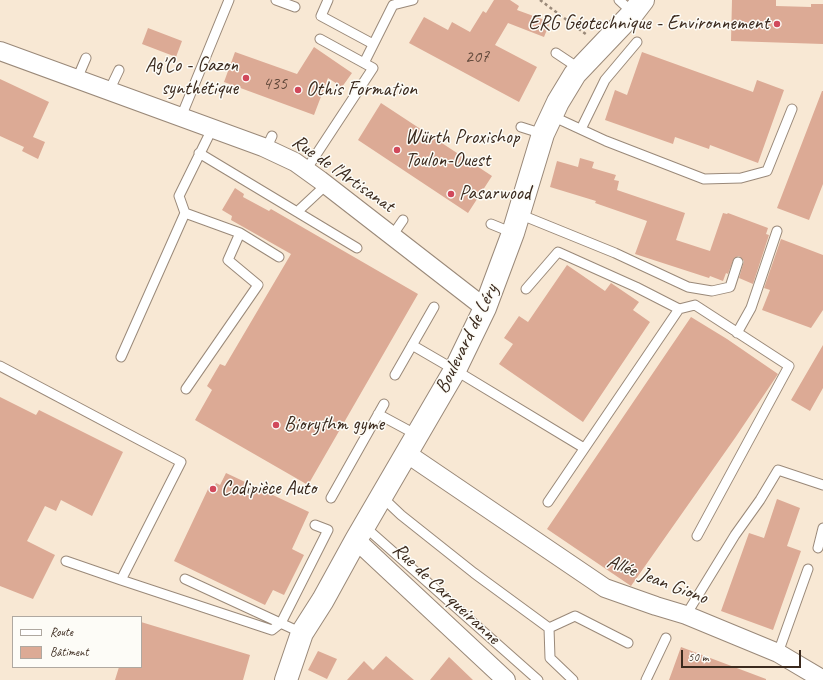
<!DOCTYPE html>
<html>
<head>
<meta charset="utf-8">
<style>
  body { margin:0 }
  #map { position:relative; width:823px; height:680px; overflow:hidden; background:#f8e8d4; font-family:Caveat,sans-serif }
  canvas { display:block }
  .legend { position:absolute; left:12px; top:616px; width:130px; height:52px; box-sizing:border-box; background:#fdfcf7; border:1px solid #afa8a0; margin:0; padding:5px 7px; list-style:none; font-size:12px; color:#3b2a1e }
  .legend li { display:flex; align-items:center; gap:8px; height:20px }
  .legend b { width:20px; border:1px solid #afa8a0 }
  .scale { position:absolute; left:681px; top:650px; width:120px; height:18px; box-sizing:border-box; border:2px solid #3b2a1e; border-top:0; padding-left:5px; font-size:12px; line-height:14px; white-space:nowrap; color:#3b2a1e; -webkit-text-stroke:3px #fdfcf7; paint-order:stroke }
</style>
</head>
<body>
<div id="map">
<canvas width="823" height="680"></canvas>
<ul class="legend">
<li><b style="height:5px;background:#fff"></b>Route</li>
<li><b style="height:11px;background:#dcaa95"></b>Bâtiment</li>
</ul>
<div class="scale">50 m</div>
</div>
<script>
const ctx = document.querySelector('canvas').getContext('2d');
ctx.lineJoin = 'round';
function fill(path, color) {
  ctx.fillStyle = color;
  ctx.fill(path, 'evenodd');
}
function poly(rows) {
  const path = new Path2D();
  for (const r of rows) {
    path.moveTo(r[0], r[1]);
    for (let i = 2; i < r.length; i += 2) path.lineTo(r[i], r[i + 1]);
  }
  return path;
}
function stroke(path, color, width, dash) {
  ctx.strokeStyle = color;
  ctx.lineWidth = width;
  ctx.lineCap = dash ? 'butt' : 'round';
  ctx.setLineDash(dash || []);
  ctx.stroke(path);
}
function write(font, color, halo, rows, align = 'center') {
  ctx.font = font + ' Caveat,sans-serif';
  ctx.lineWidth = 3;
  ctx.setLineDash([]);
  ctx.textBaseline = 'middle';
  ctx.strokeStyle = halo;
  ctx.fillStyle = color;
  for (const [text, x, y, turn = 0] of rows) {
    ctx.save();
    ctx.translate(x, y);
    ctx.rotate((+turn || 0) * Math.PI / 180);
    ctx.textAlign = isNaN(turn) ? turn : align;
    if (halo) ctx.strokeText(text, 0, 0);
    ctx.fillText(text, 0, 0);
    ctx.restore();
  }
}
const building = poly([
  [494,0,510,0,519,6,517,10,550,22,544,37,508,23,495,45,537,67,519,102,409,43,424,17,448,30,452,22,470,32,483,11,486,13],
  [732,0,776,0,776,6,811,7,811,4,823,4,823,44,731,41],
  [148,28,182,41,176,57,142,44],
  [314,47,352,73,342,87,328,78,314,115,224,82,235,52,297,74],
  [642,52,753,92,757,80,784,90,758,163,710,145,709,149,675,137,673,144,605,120,615,90,627,95],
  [0,79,49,102,33,137,45,142,38,159,22,151,24,147,0,136],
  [822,91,823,91,823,184,809,220,777,208],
  [381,103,492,176,468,213,358,140],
  [580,158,594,162,592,168,616,175,614,180,619,181,617,190,685,213,676,240,710,251,723,213,727,214,728,213,768,228,766,234,769,235,753,284,739,278,744,261,739,256,734,258,728,274,726,273,723,281,710,276,709,278,635,254,647,221,595,203,596,201,550,187,557,161,578,167],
  [235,188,244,194,243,197,269,211,271,209,418,294,308,485,195,420,212,390,207,386,220,364,225,366,291,254,231,220,232,216,222,210],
  [781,239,823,255,823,310,811,328,762,310,770,290,764,288],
  [567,265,605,291,611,283,639,302,633,310,650,322,583,422,499,364,513,344,504,338,519,316,528,322],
  [691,317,727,339,778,374,735,438,631,586,547,529],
  [823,345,823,388,810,411,791,400],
  [0,397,36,415,39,410,123,452,92,516,61,500,56,511,45,506,27,541,55,555,33,599,0,586],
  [226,473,309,512,292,549,304,555,284,595,273,590,265,605,174,561,209,487,213,489,216,483,220,485],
  [777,499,800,508,787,546,801,551,773,630,721,611,749,533,764,538],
  [141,622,250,655,243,680,115,680,119,667,141,667],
  [681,647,766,679,766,680,669,680],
  [318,651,337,659,327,679,308,670],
  [386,656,414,680,347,680,364,661,373,670],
  [449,657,473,680,430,680]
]);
const path = poly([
  [540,0,587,35]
]);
const service = poly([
  [276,0,295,7],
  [328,0,321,16,373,44],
  [619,0,633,13],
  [556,53,580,69],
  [364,63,393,5,413,0],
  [77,79,86,58],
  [109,91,119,70],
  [552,116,606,141,704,179,741,178,767,171,792,109],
  [181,117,229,0],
  [521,127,543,134],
  [212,129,179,196,185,213,240,233,279,257],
  [581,129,605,80,637,42],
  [266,149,272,136],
  [199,153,357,248],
  [306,170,373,68,320,39],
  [297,212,326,185],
  [519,214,615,253,688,287,712,291,730,287,738,262],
  [491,224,513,233],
  [392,236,403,220],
  [526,289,558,252,636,287,679,309],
  [737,333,751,308,777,231],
  [412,345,455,370,584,448],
  [121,357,185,213],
  [0,366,181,462,121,580,272,630,281,623,328,530,315,525],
  [395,375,434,307],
  [186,389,258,285,228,260,240,233],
  [378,414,417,435],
  [381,496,401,515,474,573,549,628,550,658,573,680],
  [331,498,384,404],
  [548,502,679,309,695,305,789,366,697,536],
  [364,526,538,680],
  [818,548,823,528],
  [66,561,121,580],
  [185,579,302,633],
  [686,615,735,535,760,500,778,470,823,485],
  [549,628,575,616,628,643],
  [778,653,808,569],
  [646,680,666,638]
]);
const minor = poly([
  [0,51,263,147,295,162,320,180,485,308],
  [406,453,605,588,656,606,686,615,778,653,822,679],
  [356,540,506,680]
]);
const tertiary = poly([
  [286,680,302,633,323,600,356,540,455,370,485,308,513,233,543,134,558,102,575,74,633,13,643,0]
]);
const markers = [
  [777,24,4,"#d1495b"],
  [246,78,4,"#d1495b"],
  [298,90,4,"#d1495b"],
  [397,150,4,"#d1495b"],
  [451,194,4,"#d1495b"],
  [276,425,4,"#d1495b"],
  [213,489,4,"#d1495b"]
];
const numberNames = [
  ["207",477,57],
  ["435",275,84]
];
const poiNames = [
  ["ERG Géotechnique - Environnement",769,24,"right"],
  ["Ag'Co - Gazon",238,66,"right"],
  ["synthétique",238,89,"right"],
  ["Othis Formation",306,90],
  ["Würth Proxishop",405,138],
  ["Toulon-Ouest",405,161],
  ["Pasarwood",459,194],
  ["Biorythm gyme",284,425],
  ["Codipièce Auto",221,489]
];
const streetNames = [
  ["Rue de l'Artisanat",343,174,35],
  ["Boulevard de Léry",467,339,-64],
  ["Allée Jean Giono",657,580,21],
  ["Rue de Carqueiranne",446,594,43]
];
fill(building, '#dcaa95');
stroke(service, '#9a8979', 11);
stroke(minor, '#9a8979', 20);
stroke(tertiary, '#9a8979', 24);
stroke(path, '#9a8979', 2.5, [3, 3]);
stroke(service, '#fff', 9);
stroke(minor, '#fff', 18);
stroke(tertiary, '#fff', 22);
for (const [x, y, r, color] of markers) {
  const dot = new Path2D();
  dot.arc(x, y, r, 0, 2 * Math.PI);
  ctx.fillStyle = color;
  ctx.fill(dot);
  stroke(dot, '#fdfcf7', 1.5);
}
write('18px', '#634a3c', null, numberNames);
write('20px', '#3b2a1e', '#fdfcf7', poiNames, 'left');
write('20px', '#3b2a1e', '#fdfcf7', streetNames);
</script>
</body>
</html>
